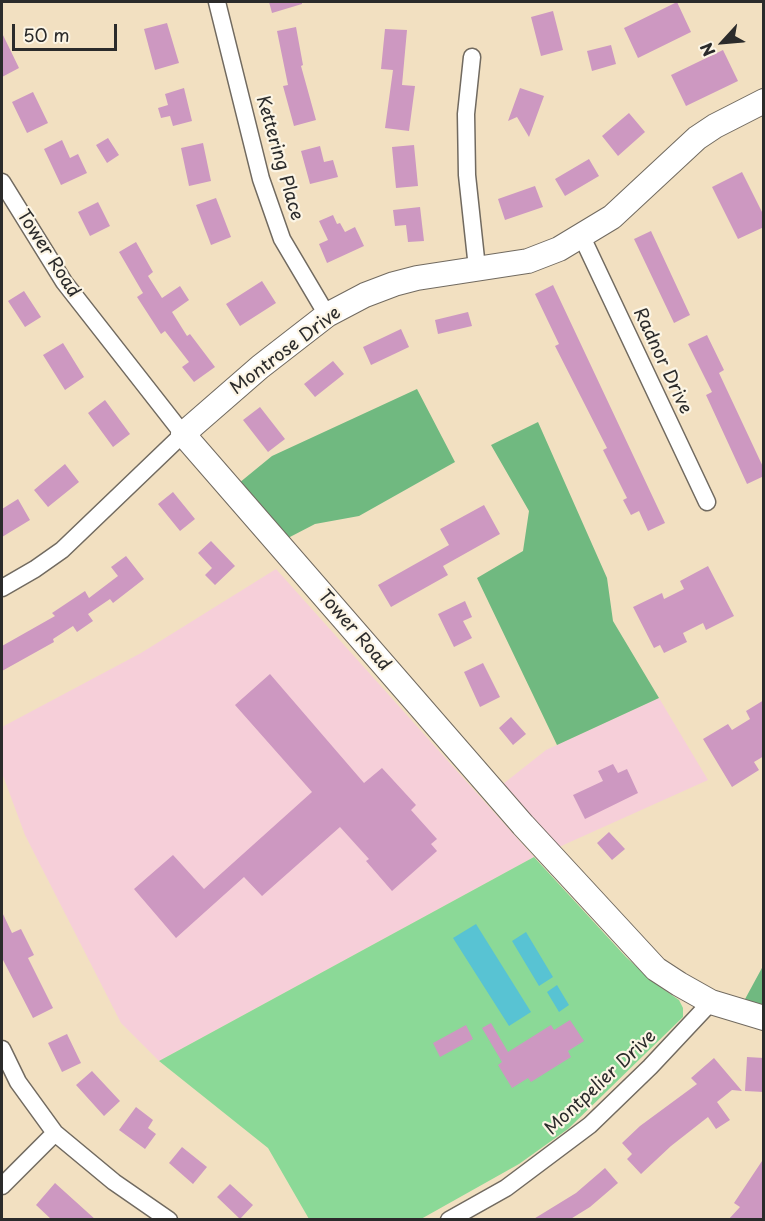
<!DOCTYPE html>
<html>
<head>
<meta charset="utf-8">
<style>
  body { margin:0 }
  #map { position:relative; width:765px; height:1221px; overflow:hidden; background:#f2e0c1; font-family:"Playpen Sans",sans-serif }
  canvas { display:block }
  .frame { position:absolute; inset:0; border:3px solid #2b2b2b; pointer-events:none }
  .north { position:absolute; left:693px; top:12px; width:60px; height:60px; -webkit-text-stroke:4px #fcf5e5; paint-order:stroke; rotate:244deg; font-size:16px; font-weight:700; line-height:24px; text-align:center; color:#2b2b2b }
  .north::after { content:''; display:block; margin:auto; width:21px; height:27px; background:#2b2b2b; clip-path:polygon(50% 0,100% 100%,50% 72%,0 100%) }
  .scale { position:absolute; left:12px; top:24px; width:105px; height:27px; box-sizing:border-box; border:3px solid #2b2b2b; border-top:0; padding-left:8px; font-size:18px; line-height:21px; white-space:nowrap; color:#2b2b2b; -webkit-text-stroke:4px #fcf5e5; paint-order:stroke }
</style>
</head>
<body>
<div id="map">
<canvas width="765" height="1221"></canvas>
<div class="frame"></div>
<div class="north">N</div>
<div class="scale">50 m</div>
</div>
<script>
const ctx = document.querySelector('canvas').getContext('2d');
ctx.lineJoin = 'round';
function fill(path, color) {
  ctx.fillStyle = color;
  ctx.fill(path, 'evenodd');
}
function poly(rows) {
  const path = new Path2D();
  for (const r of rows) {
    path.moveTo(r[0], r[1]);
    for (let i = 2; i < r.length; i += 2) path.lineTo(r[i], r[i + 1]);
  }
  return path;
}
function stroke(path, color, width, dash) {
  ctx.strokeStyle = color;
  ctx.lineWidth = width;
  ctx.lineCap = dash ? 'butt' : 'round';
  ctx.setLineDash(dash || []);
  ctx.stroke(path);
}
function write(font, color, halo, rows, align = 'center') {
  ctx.font = font + ' "Playpen Sans",sans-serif';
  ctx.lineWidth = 4.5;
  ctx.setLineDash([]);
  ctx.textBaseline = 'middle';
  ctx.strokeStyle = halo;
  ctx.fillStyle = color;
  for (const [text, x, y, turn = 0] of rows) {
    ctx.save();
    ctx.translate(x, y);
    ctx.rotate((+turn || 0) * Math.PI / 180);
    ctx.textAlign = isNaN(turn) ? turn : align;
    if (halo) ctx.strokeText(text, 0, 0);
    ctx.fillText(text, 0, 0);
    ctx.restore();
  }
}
const built = poly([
  [276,569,534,857,159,1061,121,1023,25,835,2,773,2,727,141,653],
  [659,698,708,780,559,847,503,784,546,750]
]);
const green = poly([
  [534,857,626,957,653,982,679,1000,683,1008,683,1017,568,1129,519,1164,421,1219,309,1219,268,1148,159,1061]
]);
const forest = poly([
  [417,389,455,462,359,516,315,524,288,538,239,483,272,456],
  [538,422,607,578,613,621,659,698,557,745,477,578,523,551,529,511,491,445],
  [763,966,763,1007,744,1001]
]);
const water = poly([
  [476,924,531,1012,509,1026,453,938],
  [526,932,553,977,539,986,512,941],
  [557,985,569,1005,559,1012,547,992]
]);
const building = poly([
  [269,2,302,2,302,4,272,13],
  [677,2,691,32,638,58,624,28],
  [553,11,563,50,541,56,531,17],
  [167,23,179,63,155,70,144,29],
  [296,27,303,65,301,66,316,120,294,126,283,86,288,85,277,31],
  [385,29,407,30,402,85,415,86,409,131,385,128,393,70,381,69],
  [2,33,19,68,2,77],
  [611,45,616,64,592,71,587,51],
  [723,50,738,81,686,106,671,75],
  [184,88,192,121,173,126,170,116,161,118,158,108,168,105,165,94],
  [520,88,544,96,529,137,517,117,508,121],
  [33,92,48,123,27,133,12,102],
  [629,113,645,132,618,156,602,136],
  [108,138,119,155,107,163,96,145],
  [62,140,70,158,78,154,87,173,61,185,44,149],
  [203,143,211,181,189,186,181,148],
  [414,145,418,186,396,188,392,147],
  [320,146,324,162,333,160,338,177,310,184,301,151],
  [589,159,599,176,565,196,555,179],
  [742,172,764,216,764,227,738,239,712,187],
  [535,186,543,207,505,220,498,199],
  [216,198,231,237,211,245,196,205],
  [98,202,110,226,90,236,78,212],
  [420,207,424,241,408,242,406,225,395,226,393,210],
  [333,215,337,224,340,223,345,232,355,227,364,246,327,263,319,244,328,240,319,221],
  [651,231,690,315,674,323,634,239],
  [136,242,153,272,148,276,162,298,180,286,189,300,172,312,187,336,190,334,215,367,194,382,182,367,189,362,165,331,161,334,137,297,143,293,119,252],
  [262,281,276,303,240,326,226,304],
  [553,285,665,523,648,531,639,511,631,515,623,500,627,498,603,450,607,448,555,346,559,344,535,294],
  [24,291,41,317,25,327,8,301],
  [468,312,472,326,438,334,435,320],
  [401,329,409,347,371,365,363,347],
  [707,335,724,370,719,373,764,469,764,476,747,484,706,395,712,392,688,344],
  [63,343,84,377,65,390,43,355],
  [333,361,344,374,315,397,304,384],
  [105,400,130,434,113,447,88,413],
  [260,407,285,439,268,452,243,420],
  [65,464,79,482,48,507,34,490],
  [173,492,195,519,180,531,158,504],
  [18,499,30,520,2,537,2,509],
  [484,505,500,534,443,566,448,575,391,607,378,585,449,545,440,529],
  [211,541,235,566,215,585,205,575,212,568,198,553],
  [126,556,144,579,113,603,110,599,88,614,93,621,77,632,73,626,53,639,54,642,2,671,2,646,55,616,52,613,85,591,89,598,118,576,111,567],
  [708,566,734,616,706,630,703,623,683,633,687,642,664,653,660,645,654,648,633,607,662,593,664,599,684,589,680,581],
  [465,601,472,617,463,621,472,638,454,647,438,614],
  [483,663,500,697,480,707,464,672],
  [270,674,364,783,382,768,416,805,411,810,437,839,431,844,437,851,392,891,366,861,369,859,340,827,262,896,244,877,176,938,134,889,173,855,204,889,312,792,235,705],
  [764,700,764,756,754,762,759,770,732,787,703,739,728,724,732,730,750,719,746,711],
  [511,717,526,734,513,745,499,728],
  [613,764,618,773,627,769,638,793,585,819,573,795,603,781,598,771],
  [609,832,625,849,612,860,597,843],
  [2,912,12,933,21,929,34,955,28,958,53,1008,33,1018,2,958],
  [570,1020,584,1041,568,1051,571,1057,531,1082,528,1078,512,1088,498,1065,502,1062,482,1028,491,1023,508,1052,551,1025,554,1030],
  [466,1025,473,1039,440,1057,433,1043],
  [67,1034,81,1063,62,1072,48,1043],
  [747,1057,764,1058,764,1092,745,1091],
  [714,1058,742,1091,732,1090,717,1102,730,1120,716,1129,708,1117,671,1146,641,1174,627,1159,632,1154,622,1143,640,1126,697,1084,691,1078],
  [92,1071,120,1101,104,1116,76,1085],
  [136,1107,153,1120,148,1128,156,1134,145,1149,119,1130],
  [182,1147,207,1167,193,1184,169,1163],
  [764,1158,764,1220,728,1220,740,1207,734,1203],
  [605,1168,618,1183,590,1207,569,1220,532,1220,576,1193],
  [55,1183,96,1220,52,1220,36,1205],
  [230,1184,253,1205,240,1219,217,1197]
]);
const street = poly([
  [217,2,261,179,282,239,327,315],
  [472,57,466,114,467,175,477,268],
  [2,182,64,282,183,434,62,550,35,569,2,588],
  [582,237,707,502],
  [2,1049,18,1082,55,1133,114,1182,169,1220],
  [2,1186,55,1133],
  [449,1220,506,1188,590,1125,650,1067,711,1002]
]);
const secondary = poly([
  [764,101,715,126,697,138,612,217,559,249,528,261,417,278,394,284,365,295,327,315,260,367,183,434,523,825,656,969,679,984,711,1002,764,1018]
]);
const streetNames = [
  ["Kettering Place",279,158,74],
  ["Tower Road",48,254,57],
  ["Montrose Drive",286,351,-37],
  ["Radnor Drive",662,361,65],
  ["Tower Road",354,631,49],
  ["Montpelier Drive",601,1083,-43]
];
fill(built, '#f6cfd9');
fill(green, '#8bd997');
fill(forest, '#70b980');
fill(water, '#58c3d3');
fill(building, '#cd98c1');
stroke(street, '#716a60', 19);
stroke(secondary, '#716a60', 26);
stroke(street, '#fff', 16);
stroke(secondary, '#fff', 24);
write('18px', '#2b2b2b', '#fcf5e5', streetNames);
</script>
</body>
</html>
